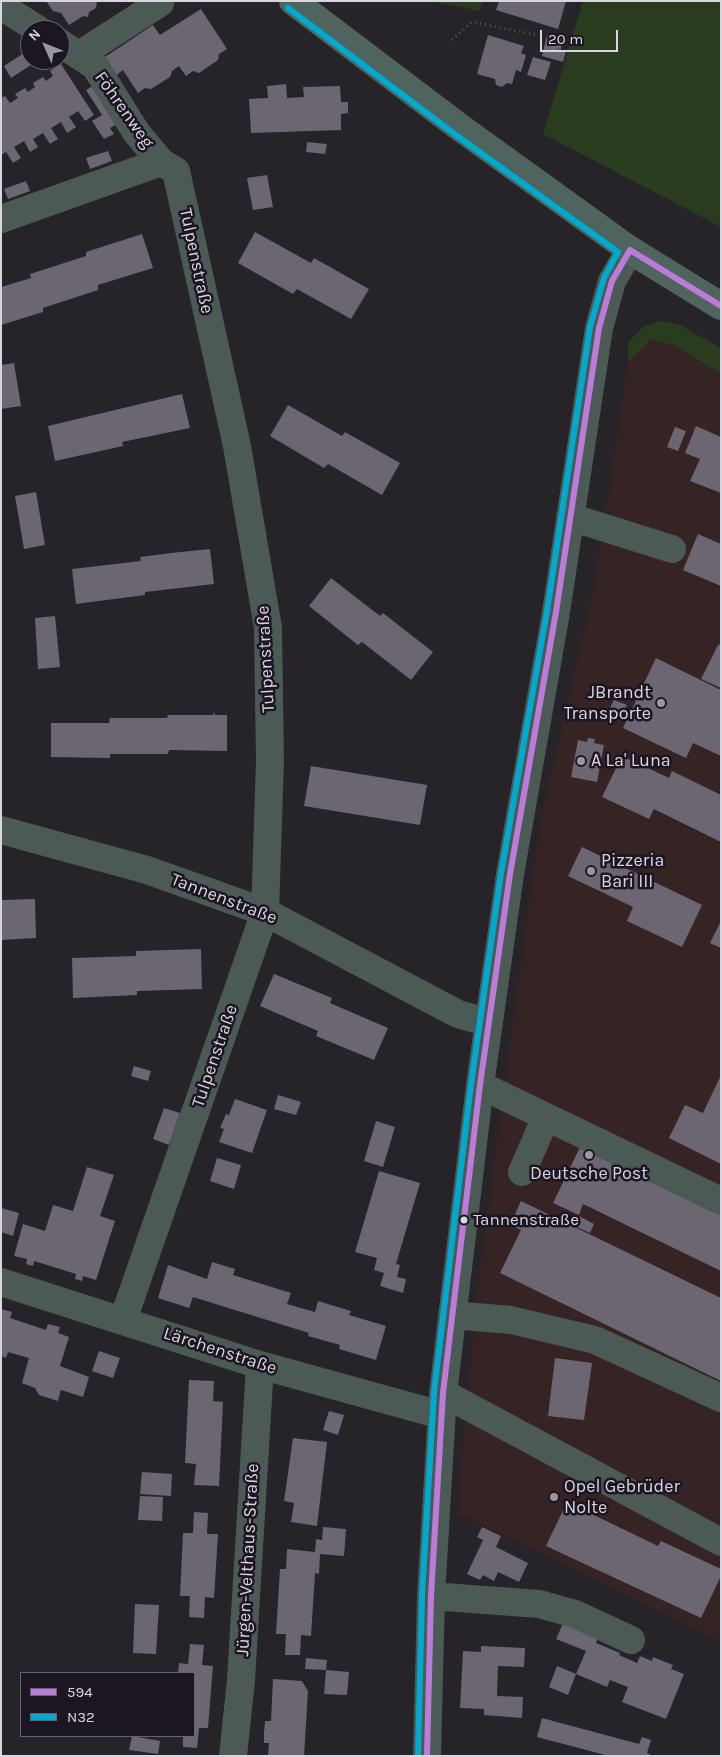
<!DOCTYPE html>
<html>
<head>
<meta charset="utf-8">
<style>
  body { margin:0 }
  #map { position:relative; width:722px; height:1757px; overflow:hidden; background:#262329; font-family:Karla,sans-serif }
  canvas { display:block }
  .frame { position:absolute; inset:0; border:2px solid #dad6df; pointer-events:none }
  .legend { position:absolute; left:20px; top:1672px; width:175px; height:65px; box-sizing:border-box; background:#1c1622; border:1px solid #68636e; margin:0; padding:6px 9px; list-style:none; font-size:15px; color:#dad6df }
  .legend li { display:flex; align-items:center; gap:10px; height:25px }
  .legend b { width:25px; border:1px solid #68636e }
  .north { position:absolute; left:20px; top:20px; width:50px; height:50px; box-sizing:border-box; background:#1c1622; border:1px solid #68636e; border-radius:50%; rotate:314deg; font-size:14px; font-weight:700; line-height:20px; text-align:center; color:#dad6df }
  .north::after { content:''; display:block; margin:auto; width:18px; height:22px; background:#9b979f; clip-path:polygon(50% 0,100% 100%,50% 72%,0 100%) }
  .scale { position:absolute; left:540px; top:30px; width:78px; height:22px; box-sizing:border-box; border:2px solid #dad6df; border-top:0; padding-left:6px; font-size:15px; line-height:18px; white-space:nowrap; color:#dad6df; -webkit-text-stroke:4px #1c1622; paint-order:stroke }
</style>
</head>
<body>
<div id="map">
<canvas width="722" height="1757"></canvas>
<div class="frame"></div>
<ul class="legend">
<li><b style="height:6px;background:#bd7bd9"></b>594</li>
<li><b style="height:6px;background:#00a9ce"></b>N32</li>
</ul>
<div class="north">N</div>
<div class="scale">20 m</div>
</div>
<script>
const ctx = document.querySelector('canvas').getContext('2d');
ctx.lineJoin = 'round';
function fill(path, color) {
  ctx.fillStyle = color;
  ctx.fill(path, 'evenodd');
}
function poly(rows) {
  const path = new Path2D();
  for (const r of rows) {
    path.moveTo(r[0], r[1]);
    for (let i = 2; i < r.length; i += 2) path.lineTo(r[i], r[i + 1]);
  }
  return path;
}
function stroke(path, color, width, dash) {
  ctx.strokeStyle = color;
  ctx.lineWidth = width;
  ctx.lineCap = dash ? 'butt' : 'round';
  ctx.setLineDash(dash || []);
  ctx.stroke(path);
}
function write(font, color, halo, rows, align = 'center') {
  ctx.font = font + ' Karla,sans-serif';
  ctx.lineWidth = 5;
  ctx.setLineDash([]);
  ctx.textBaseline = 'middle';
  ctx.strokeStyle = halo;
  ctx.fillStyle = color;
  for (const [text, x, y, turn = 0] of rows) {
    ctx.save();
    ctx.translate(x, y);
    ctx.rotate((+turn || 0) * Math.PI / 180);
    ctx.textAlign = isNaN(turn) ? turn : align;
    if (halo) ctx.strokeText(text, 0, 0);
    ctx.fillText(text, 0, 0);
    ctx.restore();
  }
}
const commercial = poly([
  [650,339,673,345,721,374,721,1641,457,1513,479,1274,540,821,594,587,628,363]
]);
const green = poly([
  [429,1,483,1,480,11],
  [583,1,721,1,721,227,543,134],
  [661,321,678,324,721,348,721,374,673,345,651,339,628,363,628,342,643,327]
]);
const building = poly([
  [46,1,97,1,96,8,89,12,88,17,83,16,69,25,61,13,53,11],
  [499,1,536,2,566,1,558,29,496,10],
  [201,9,227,49,219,54,218,60,199,73,193,71,186,76,179,66,172,71,170,77,151,89,145,88,138,93,123,70,114,77,102,59,153,25,160,35],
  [488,35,524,46,521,53,526,55,521,72,516,70,512,84,507,83,502,87,496,85,495,79,477,74],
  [547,35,563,40,561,49,555,48,566,51,563,62,542,56],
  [27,51,30,60,34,63,11,78,4,66],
  [533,57,551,62,545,80,527,75],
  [61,64,94,115,85,121,78,111,69,117,76,127,67,133,61,122,51,128,58,139,50,144,43,133,33,139,38,147,30,152,24,141,14,147,21,158,13,163,6,152,1,155,1,98,5,96,10,103,18,98,15,94,25,88,28,92,35,87,33,83,43,77,46,81,53,76,50,71],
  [96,84,120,122,110,128,114,134,104,139,92,121,102,115,86,90],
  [286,84,287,98,304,97,303,87,340,86,341,102,348,102,348,113,341,114,341,130,251,133,249,99,268,98,267,86],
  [307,142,327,144,325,154,306,152],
  [108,151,112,161,90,169,86,158],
  [267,175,273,207,253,210,247,178],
  [26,181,30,191,8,199,4,189],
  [255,232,311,263,314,258,369,289,351,319,297,289,293,294,238,263],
  [142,234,153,268,98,285,98,290,43,308,43,312,1,325,1,287,31,278,30,274,86,256,86,252],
  [14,363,21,406,1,409,1,365],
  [182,394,190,428,122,442,123,446,55,461,48,426],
  [288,405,342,436,345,432,400,463,382,495,328,464,324,468,270,436],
  [696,426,721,437,721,493,690,481,700,459,685,453],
  [675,427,686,431,678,451,667,447],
  [36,492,45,545,24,549,15,496],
  [698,534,721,544,721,586,683,570],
  [210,549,214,584,145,592,145,595,76,604,72,569,141,561,140,557,171,553],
  [331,578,380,616,383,613,433,652,411,680,362,642,358,645,309,606],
  [55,616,60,667,38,669,35,618],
  [721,644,721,688,701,679,718,645],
  [656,658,721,690,721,756,693,743,686,758,623,728],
  [614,700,627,705,622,714,610,708],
  [214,712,215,715,227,715,227,751,169,750,168,754,110,754,110,758,51,757,51,723,109,723,110,718,167,718,168,715,213,715],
  [588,738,595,739,594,743,604,745,597,782,571,777,578,740,587,742],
  [622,756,669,778,672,771,721,795,721,842,654,809,649,819,602,797],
  [311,766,427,785,420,825,304,806],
  [582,847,702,905,682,947,627,921,633,907,568,876],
  [35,899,36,938,1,940,1,900],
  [721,921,721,948,710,943],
  [201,949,202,989,137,991,137,995,73,998,72,958,136,956,136,951],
  [274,974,332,998,330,1003,388,1028,374,1060,316,1036,318,1031,260,1006],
  [134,1066,151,1071,148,1081,131,1076],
  [721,1075,721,1164,669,1138,685,1105,703,1113],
  [278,1095,301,1102,296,1115,274,1109],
  [235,1099,267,1110,252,1153,219,1142,224,1129,220,1128,226,1114,229,1115],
  [164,1108,180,1113,169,1145,153,1139],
  [376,1121,395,1127,383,1167,364,1161],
  [582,1143,721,1210,721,1271,583,1204,579,1215,553,1203],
  [217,1158,241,1165,234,1189,210,1181],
  [87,1167,114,1175,100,1216,115,1221,96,1280,83,1276,82,1281,75,1279,76,1274,34,1261,33,1266,26,1264,27,1259,14,1256,23,1224,45,1231,53,1205,73,1211],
  [379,1171,420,1183,396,1264,400,1265,397,1277,406,1279,403,1293,380,1286,384,1273,374,1270,377,1258,355,1252],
  [521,1201,721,1298,721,1381,500,1273,521,1230,510,1225],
  [1,1208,19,1213,13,1236,1,1232],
  [575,1214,594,1224,590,1233,570,1224],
  [212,1262,235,1269,233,1275,291,1293,287,1304,315,1312,318,1301,351,1311,349,1315,386,1326,376,1360,339,1349,340,1345,308,1336,309,1333,193,1297,189,1308,158,1298,168,1265,207,1279],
  [1,1309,12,1312,10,1318,46,1330,48,1324,60,1327,58,1333,69,1337,60,1366,89,1377,83,1397,61,1390,58,1401,39,1395,35,1388,22,1383,29,1358,8,1352,6,1358,1,1356],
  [99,1351,120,1358,113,1378,92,1371],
  [555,1358,592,1363,584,1420,548,1416],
  [189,1380,214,1381,213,1401,223,1402,219,1486,194,1485,196,1464,185,1463],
  [329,1411,344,1415,338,1435,323,1430],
  [293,1438,327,1442,317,1526,291,1522,294,1503,284,1501],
  [142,1472,172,1474,171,1496,140,1494],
  [140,1496,163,1497,162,1521,138,1520],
  [567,1502,658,1546,661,1541,721,1569,721,1576,701,1618,546,1546],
  [194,1512,208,1513,207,1534,218,1534,214,1598,205,1597,204,1618,189,1617,190,1596,180,1596,183,1533,193,1533],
  [323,1527,346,1529,344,1556,320,1554,319,1574,315,1573,311,1636,301,1635,300,1655,285,1655,286,1634,276,1634,280,1569,286,1569,287,1549,315,1552,316,1539,322,1540],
  [482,1527,501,1536,496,1547,528,1563,519,1582,498,1572,494,1581,483,1575,480,1580,467,1574,483,1540,477,1537],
  [135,1604,159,1605,156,1654,133,1653],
  [565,1619,600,1633,596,1643,620,1653,619,1655,637,1663,640,1656,652,1661,653,1657,673,1665,671,1669,684,1674,666,1719,622,1702,628,1687,610,1680,607,1687,576,1674,586,1651,556,1639],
  [190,1644,204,1645,202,1665,213,1666,208,1728,199,1728,197,1748,183,1747,183,1736,194,1736,194,1673,178,1673,179,1663,188,1664],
  [481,1646,525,1648,524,1667,498,1666,497,1696,523,1697,522,1718,484,1715,484,1709,460,1708,463,1651,481,1652],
  [306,1658,327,1660,326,1670,305,1669],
  [557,1666,576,1674,568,1695,549,1687],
  [326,1670,349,1672,347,1695,324,1694],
  [273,1679,302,1681,308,1691,304,1756,268,1756,269,1743,264,1743,264,1733,265,1721,271,1721],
  [542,1718,639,1744,642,1737,651,1740,647,1753,653,1756,609,1756,537,1737],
  [132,1736,160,1741,158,1754,129,1750]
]);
const path = poly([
  [452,40,472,22,538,35]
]);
const minor = poly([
  [1,6,39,30],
  [60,43,95,66,136,132,161,162],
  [79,55,160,3],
  [1,219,161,162,176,171,237,446,268,628,270,760,265,912,123,1320],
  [570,517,672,549],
  [1,830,147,870,265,912,458,1014,489,1023],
  [480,1085,721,1201],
  [522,1172,546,1117],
  [1,1282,260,1365,441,1415],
  [452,1315,511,1320,595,1340,721,1398],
  [443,1393,721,1542],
  [431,1596,539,1604,575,1614,631,1640],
  [233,1756,241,1680,260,1365],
  [427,1756,431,1596,443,1393,480,1085,510,874,556,612,599,328,612,281,630,250]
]);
const major = poly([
  [293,1,458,126,630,250,721,306]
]);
const bus1 = poly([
  [630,250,721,306],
  [427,1756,431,1596,443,1393,480,1085,510,874,556,612,599,328,612,281,630,250]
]);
const bus2 = poly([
  [288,8,453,133,618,252,604,278,590,327,547,611,501,873,471,1084,434,1392,422,1595,418,1756]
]);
const markers = [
  [661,703,5,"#9b979f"],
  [581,761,5,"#9b979f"],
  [591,871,5,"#9b979f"],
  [589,1155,5,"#9b979f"],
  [464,1220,4.5,"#dad6df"],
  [554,1497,5,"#9b979f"]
];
const busNames = [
  ["Tannenstraße",473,1220]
];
const streetNames = [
  ["Föhrenweg",124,110,55],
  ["Tulpenstraße",196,261,78],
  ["Tulpenstraße",266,659,-93],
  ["Tannenstraße",224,899,21],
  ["Tulpenstraße",215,1056,-71],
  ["Lärchenstraße",220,1351,18],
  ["Jürgen-Velthaus-Straße",248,1560,-87]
];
const poiNames = [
  ["JBrandt",651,693,"right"],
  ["Transporte",651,714,"right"],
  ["A La' Luna",591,761],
  ["Pizzeria",601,861],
  ["Bari III",601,882],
  ["Deutsche Post",589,1174,"center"],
  ["Opel Gebrüder",564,1487],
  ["Nolte",564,1508]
];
fill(commercial, '#352423');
fill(green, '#293c1e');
fill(building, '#6b6671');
stroke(path, '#505958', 3, [1, 4]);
stroke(minor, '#4c5a55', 28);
stroke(major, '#4f645f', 28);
stroke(bus1, '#bd7bd9', 6);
stroke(bus2, '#00a9ce', 6);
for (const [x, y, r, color] of markers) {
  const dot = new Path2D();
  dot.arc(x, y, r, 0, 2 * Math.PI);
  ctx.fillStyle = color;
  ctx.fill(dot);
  stroke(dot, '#1c1622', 2);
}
write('17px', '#dad6df', '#1c1622', busNames, 'left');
write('18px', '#dad6df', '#1c1622', streetNames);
write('18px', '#dad6df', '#1c1622', poiNames, 'left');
</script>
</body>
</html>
